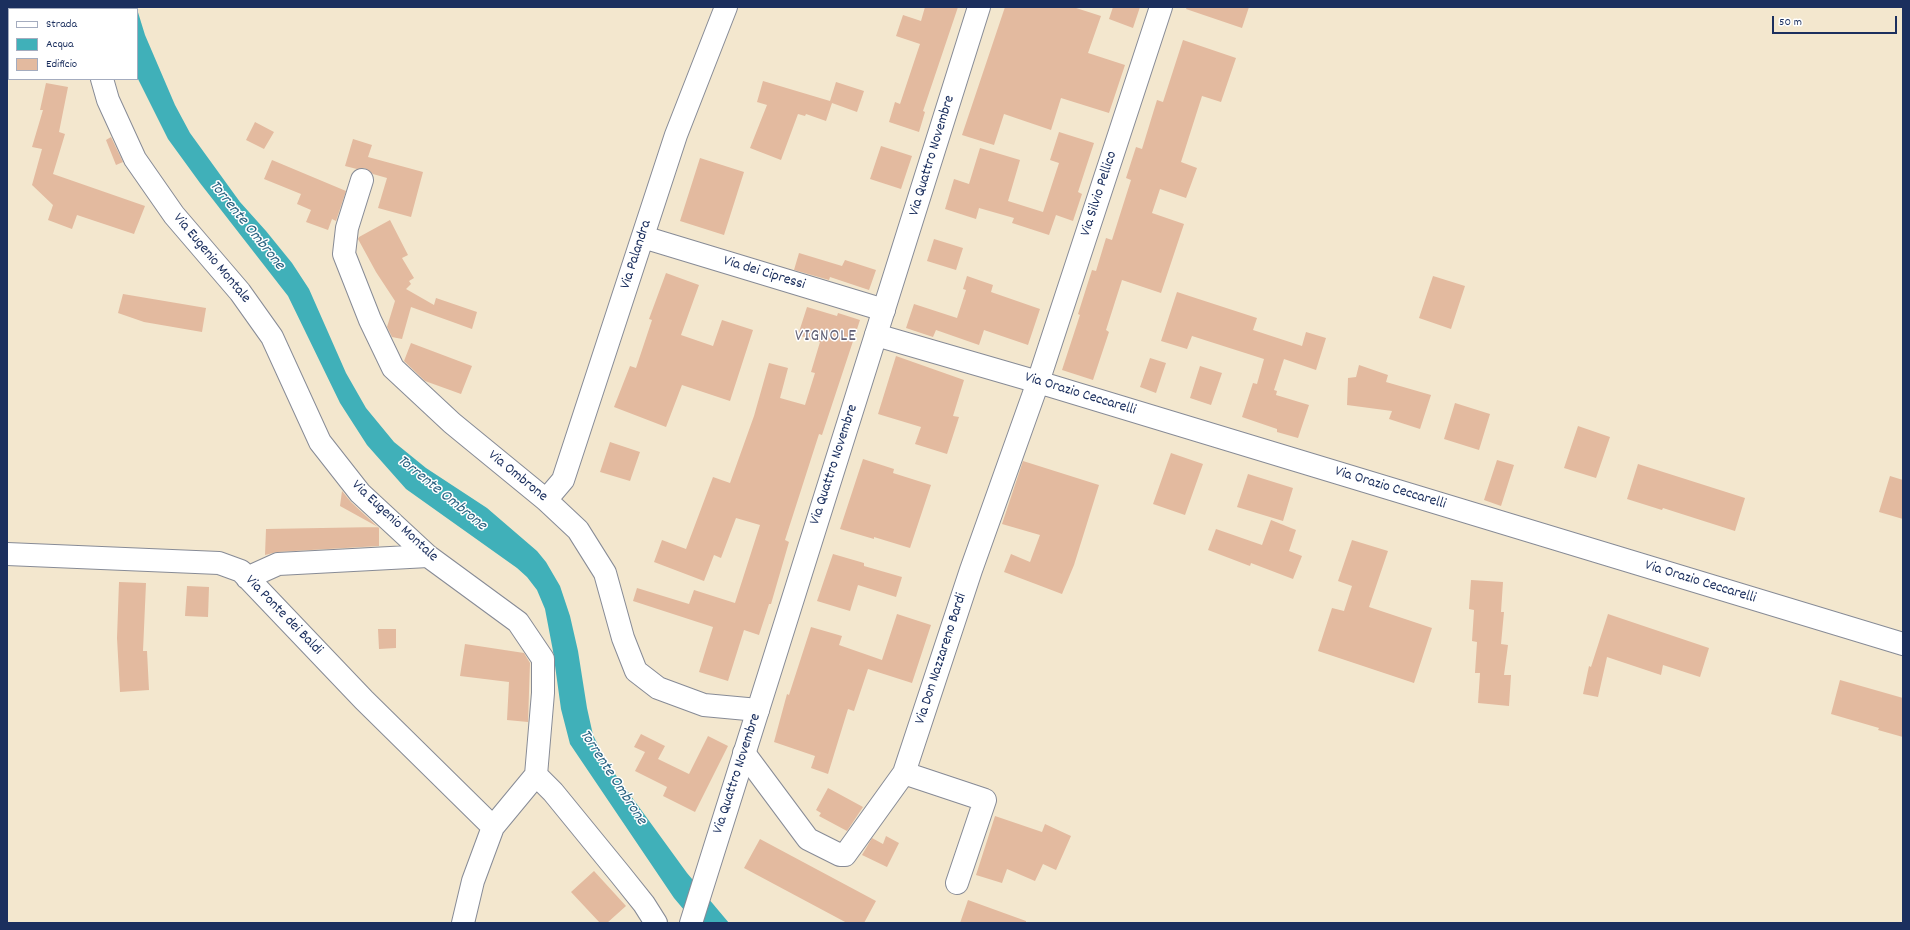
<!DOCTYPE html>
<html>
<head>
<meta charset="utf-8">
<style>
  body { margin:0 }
  #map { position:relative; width:1910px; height:930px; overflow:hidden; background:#f3e7ce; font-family:Dekko,sans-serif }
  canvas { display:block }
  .frame { position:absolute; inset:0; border:8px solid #1b2f5e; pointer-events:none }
  .legend { position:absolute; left:8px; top:8px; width:130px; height:72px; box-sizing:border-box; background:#fff; border:1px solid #a4acbf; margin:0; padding:5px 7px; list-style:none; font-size:12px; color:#1b2f5e }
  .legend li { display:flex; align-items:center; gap:8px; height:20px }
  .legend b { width:20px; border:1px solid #a4acbf }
  .scale { position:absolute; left:1772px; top:16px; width:125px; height:18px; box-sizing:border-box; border:2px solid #1b2f5e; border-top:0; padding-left:5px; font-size:12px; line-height:14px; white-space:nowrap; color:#1b2f5e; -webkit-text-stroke:3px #fff; paint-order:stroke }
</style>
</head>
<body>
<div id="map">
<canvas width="1910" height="930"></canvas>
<div class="frame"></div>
<ul class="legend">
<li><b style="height:5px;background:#fff"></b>Strada</li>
<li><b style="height:11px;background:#40b0b9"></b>Acqua</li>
<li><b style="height:11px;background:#e3ba9f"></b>Edificio</li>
</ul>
<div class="scale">50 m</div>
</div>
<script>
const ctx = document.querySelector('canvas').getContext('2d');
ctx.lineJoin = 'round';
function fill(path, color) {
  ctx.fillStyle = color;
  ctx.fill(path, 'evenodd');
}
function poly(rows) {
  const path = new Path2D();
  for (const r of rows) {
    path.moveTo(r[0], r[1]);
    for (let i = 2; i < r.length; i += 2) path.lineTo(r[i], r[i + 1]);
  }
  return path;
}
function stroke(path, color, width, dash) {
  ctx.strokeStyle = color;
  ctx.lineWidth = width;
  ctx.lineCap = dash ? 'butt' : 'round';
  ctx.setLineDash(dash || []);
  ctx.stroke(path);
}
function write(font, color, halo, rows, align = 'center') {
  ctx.font = font + ' Dekko,sans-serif';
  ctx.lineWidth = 3;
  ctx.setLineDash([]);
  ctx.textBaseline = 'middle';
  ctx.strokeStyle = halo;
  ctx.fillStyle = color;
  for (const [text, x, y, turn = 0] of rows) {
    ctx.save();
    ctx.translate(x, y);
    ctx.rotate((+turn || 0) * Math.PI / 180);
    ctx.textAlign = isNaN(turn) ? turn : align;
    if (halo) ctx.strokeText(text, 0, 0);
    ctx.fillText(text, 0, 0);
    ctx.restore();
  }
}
const water = poly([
  [137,9,145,35,175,105,190,133,240,202,266,231,292,263,309,289,346,373,366,408,394,442,426,468,487,508,537,551,546,562,560,586,570,616,578,651,587,708,593,735,607,763,687,873,729,923,695,923,674,898,570,744,561,709,553,651,545,609,537,590,527,577,517,568,406,489,367,445,340,403,288,296,200,183,168,139,137,77]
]);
const building = poly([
  [925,7,958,7,923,111,925,112,919,132,889,122,895,102,900,104,920,44,896,36,903,15,921,21],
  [1005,7,1073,7,1101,16,1088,53,1125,65,1109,113,1061,98,1051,130,1004,114,994,145,962,135],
  [1113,7,1140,7,1133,28,1109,19],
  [1187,7,1249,7,1242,28,1186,9],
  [1183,40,1236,58,1221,102,1202,96,1181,162,1197,168,1186,198,1160,189,1152,213,1184,224,1161,293,1122,280,1106,330,1109,332,1093,380,1062,370,1080,315,1078,314,1092,270,1096,271,1106,238,1112,240,1131,180,1126,178,1136,147,1142,149,1157,100,1163,102],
  [763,81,830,101,836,82,864,91,857,112,832,103,826,121,806,114,805,116,798,114,781,160,750,148,767,105,757,102],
  [46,83,68,87,59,132,65,134,53,174,145,206,134,234,77,215,72,229,48,220,53,205,32,185,42,149,32,147,43,110,40,110],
  [255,122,274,132,264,149,246,140],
  [1059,132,1094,143,1078,192,1082,194,1073,221,1056,215,1049,235,1012,223,1014,218,979,208,976,219,945,209,954,179,969,184,980,148,1020,160,1008,201,1043,212,1059,163,1050,160],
  [111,137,123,162,116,165,106,140],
  [353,139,372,145,368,157,423,172,411,217,378,208,387,178,373,174,365,168,357,169,345,166],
  [881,146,912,156,901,189,870,179],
  [700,158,744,172,724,235,680,221],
  [272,160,346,191,336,221,332,219,328,230,306,222,311,210,297,204,301,194,264,179],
  [390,220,408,255,402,258,414,278,409,281,411,284,406,289,434,305,436,298,477,312,472,329,411,307,402,339,392,337,387,327,395,301,376,272,358,239,359,237],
  [934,239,963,248,956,270,927,261],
  [799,253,842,266,845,260,876,270,869,290,830,277,829,280,794,270],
  [666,273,699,285,681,335,713,346,722,320,753,330,730,401,682,385,666,427,614,407,630,366,636,368,652,320,649,319],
  [967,276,993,285,991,292,1040,309,1028,345,984,330,979,345,936,330,933,337,906,328,914,304,957,318,966,290,963,289],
  [1433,276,1465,286,1451,329,1419,318],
  [1177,292,1257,318,1253,330,1302,346,1306,332,1326,338,1316,370,1284,359,1274,390,1277,391,1276,395,1309,405,1298,438,1277,432,1277,429,1242,417,1253,383,1257,384,1264,359,1192,336,1187,349,1161,341],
  [123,294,206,308,202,332,144,322,118,313],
  [807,307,837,316,838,313,860,320,822,435,819,434,785,540,789,542,771,604,769,604,759,635,744,630,728,681,699,672,713,627,633,601,637,588,689,604,694,590,735,603,760,525,736,518,721,558,714,555,704,581,654,562,662,540,686,549,713,477,730,483,754,416,769,363,788,368,780,398,805,405,815,373,811,372,820,342,798,335],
  [411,343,472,366,461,394,425,381,404,361],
  [896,356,964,380,953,416,959,417,947,454,915,444,921,427,878,414],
  [1150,358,1166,363,1156,393,1140,387],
  [1359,365,1388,375,1386,382,1431,395,1420,429,1389,419,1392,411,1347,405,1348,378,1356,377],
  [1200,366,1222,373,1211,405,1190,398],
  [1455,403,1490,414,1479,450,1444,439],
  [1578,426,1610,437,1596,478,1564,468],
  [610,442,640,452,630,481,600,472],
  [1171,453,1203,464,1185,515,1153,504],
  [863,459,894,469,893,473,931,485,910,548,874,537,874,539,840,529],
  [1497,460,1514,465,1501,506,1484,500],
  [1023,461,1099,485,1074,565,1062,594,1004,572,1011,554,1030,562,1040,535,1002,524],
  [1638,464,1745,498,1735,531,1663,508,1662,510,1627,499],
  [1248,474,1293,488,1283,521,1237,507],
  [1890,476,1903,480,1903,519,1879,512],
  [342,491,351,502,380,529,379,528,379,546,277,552,265,555,266,529,378,527,340,506],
  [1271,520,1296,530,1289,551,1302,556,1293,579,1251,563,1250,566,1208,550,1216,529,1262,545],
  [1352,540,1388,551,1369,607,1432,628,1414,683,1318,651,1332,608,1344,611,1352,586,1338,581],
  [833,554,864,563,864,566,902,577,896,597,858,585,850,611,817,601],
  [1471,580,1503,582,1501,612,1504,612,1501,644,1508,645,1504,675,1511,675,1509,706,1478,703,1480,673,1475,673,1477,642,1472,641,1474,610,1469,609],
  [119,582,146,583,143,651,147,651,149,690,120,692,117,638],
  [187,586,209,587,208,617,185,616],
  [897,614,931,625,912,683,868,669,854,711,848,709,828,774,811,768,815,756,774,742,787,694,789,695,811,627,842,636,839,645,882,660],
  [1608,614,1709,648,1700,677,1663,665,1661,675,1607,657,1598,697,1583,694,1589,666,1591,667],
  [378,629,396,629,396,648,379,649],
  [465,644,524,653,530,663,528,722,507,720,509,682,460,676],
  [1840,680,1903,698,1903,737,1878,730,1879,728,1831,714],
  [641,734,665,746,658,759,689,774,708,736,728,746,695,812,663,796,667,787,635,771,645,752,634,747],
  [828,788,863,807,847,831,819,816,821,813,816,810],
  [995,816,1042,832,1045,824,1071,836,1056,870,1043,864,1035,881,1007,869,1002,883,976,875],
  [886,836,899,843,887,867,862,855,872,838,883,844],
  [760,839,876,901,864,923,847,923,744,868],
  [594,871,626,906,607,923,600,923,571,892],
  [968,900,1026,921,1026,923,960,923]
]);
const minor = poly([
  [81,7,81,9],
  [102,79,108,100,135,159,174,215,240,292,272,337,320,442,360,493,428,556,518,622,543,659,543,693,536,775,493,827,473,881,463,923],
  [362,180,347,228,344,254,370,320,393,368,452,423,546,500,578,530,605,573,623,638,636,671,658,688,704,705,758,710],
  [643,237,884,310],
  [876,335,1038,382,1903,644],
  [546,500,563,480,676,135,726,7],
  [7,554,219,563,241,571,364,700,493,827],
  [247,578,278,564,428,556],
  [744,753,808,839,840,855,845,855,904,773],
  [536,775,553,792,620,874,644,904,656,923],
  [957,883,985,800,904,773,971,570,1038,382,1161,7]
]);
const major = poly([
  [691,923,979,7]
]);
const streetNames = [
  ["Via Quattro Novembre",933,156,-73],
  ["Via Silvio Pellico",1100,194,-72],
  ["Via Palandra",637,255,-72],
  ["Via Eugenio Montale",211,259,50],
  ["Via dei Cipressi",764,274,17],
  ["Via Orazio Ceccarelli",1080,395,17],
  ["Via Quattro Novembre",835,465,-72],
  ["Via Ombrone",517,477,39],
  ["Via Orazio Ceccarelli",1390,489,17],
  ["Via Eugenio Montale",394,522,43],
  ["Via Orazio Ceccarelli",1700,583,17],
  ["Via Ponte dei Baldi",283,616,46],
  ["Via Don Nazzareno Bardi",942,659,-72],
  ["Via Quattro Novembre",738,774,-72]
];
const waterNames = [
  ["Torrente Ombrone",246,226,51],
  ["Torrente Ombrone",441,494,39],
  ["Torrente Ombrone",612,778,57]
];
const quarterNames = [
  ["VIGNOLE",826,338]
];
fill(water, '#40b0b9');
fill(building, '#e3ba9f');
stroke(minor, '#878b96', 24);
stroke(major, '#878b96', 24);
stroke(minor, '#fff', 22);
stroke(major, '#fff', 22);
write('15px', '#1b2f5e', '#fff', streetNames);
write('italic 16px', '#2a6382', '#fff', waterNames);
ctx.letterSpacing = '1px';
write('17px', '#616075', '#fff', quarterNames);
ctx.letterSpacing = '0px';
</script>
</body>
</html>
